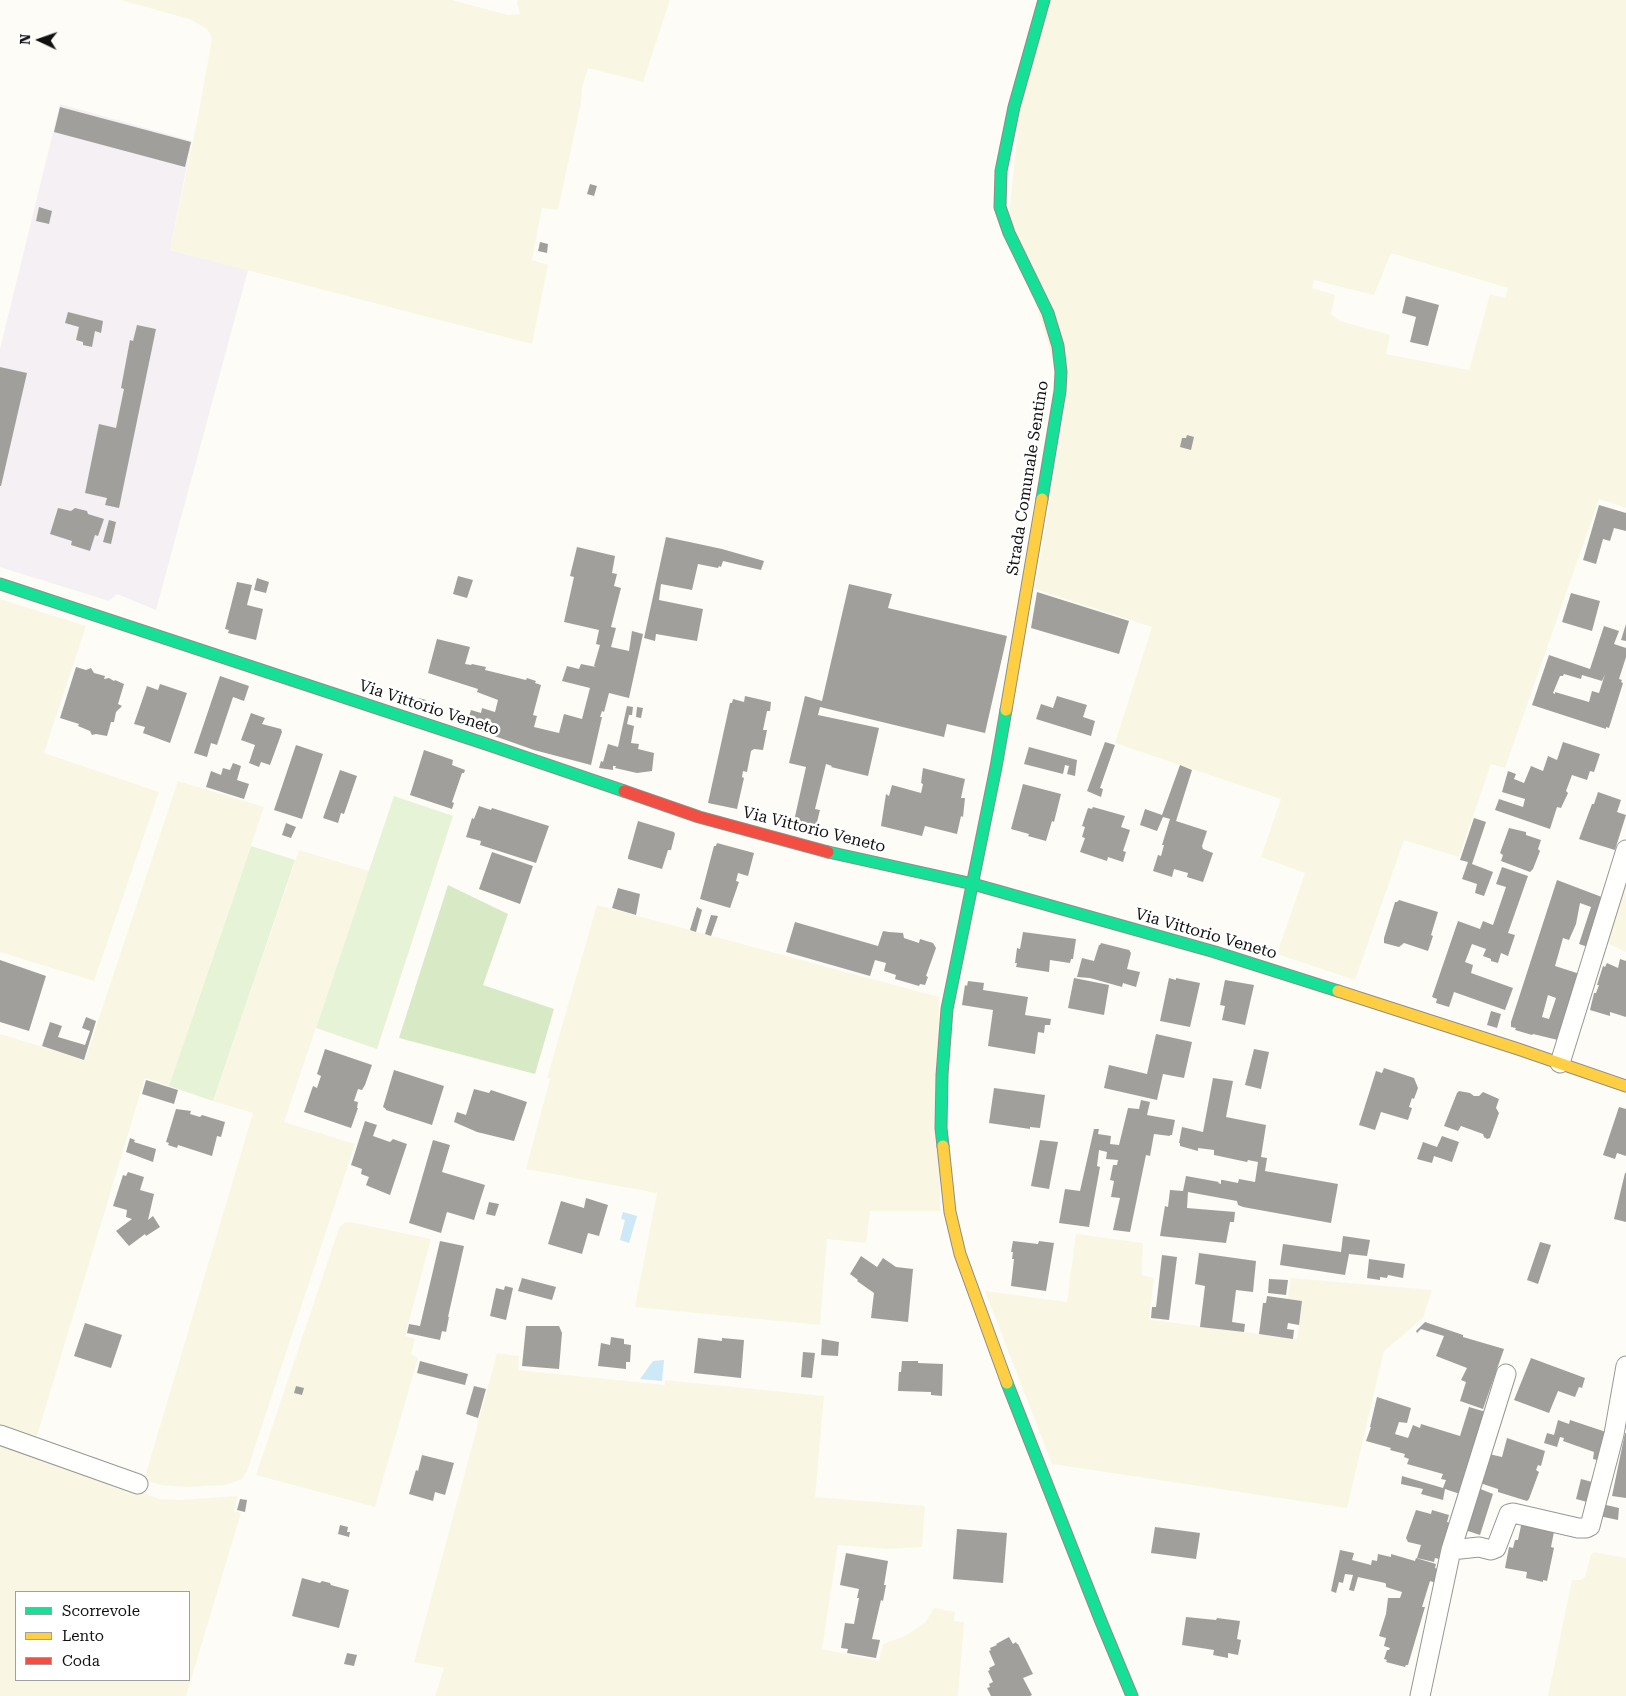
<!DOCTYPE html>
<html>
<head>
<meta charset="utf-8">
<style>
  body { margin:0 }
  #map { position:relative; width:1626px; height:1696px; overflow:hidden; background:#fdfcf7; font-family:"Roboto Serif",serif }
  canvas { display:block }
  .legend { position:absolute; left:15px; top:1591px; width:175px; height:90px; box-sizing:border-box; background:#fff; border:1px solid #a0a0a0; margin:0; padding:6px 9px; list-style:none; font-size:15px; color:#111 }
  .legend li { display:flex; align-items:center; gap:10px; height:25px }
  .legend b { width:25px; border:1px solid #a0a0a0 }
  .north { position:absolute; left:15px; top:15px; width:50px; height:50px; -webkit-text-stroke:4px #fff; paint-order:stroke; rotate:273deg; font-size:14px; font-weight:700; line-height:20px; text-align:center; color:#111 }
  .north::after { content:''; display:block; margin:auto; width:18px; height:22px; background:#111; clip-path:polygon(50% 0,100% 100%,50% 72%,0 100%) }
</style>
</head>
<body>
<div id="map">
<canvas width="1626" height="1696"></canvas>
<ul class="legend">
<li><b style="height:6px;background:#16e098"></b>Scorrevole</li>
<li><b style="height:6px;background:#ffcf43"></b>Lento</li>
<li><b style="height:6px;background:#f24e42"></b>Coda</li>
</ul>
<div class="north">N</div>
</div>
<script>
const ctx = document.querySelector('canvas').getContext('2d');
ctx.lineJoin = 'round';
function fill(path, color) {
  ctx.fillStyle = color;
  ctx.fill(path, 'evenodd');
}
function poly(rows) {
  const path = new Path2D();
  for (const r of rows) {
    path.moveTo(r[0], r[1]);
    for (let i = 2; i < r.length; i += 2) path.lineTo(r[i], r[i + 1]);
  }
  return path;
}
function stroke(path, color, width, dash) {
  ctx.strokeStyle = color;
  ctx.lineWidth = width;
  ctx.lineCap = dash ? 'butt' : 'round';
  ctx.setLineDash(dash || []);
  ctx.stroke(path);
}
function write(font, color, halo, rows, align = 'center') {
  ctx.font = font + ' "Roboto Serif",serif';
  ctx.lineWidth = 5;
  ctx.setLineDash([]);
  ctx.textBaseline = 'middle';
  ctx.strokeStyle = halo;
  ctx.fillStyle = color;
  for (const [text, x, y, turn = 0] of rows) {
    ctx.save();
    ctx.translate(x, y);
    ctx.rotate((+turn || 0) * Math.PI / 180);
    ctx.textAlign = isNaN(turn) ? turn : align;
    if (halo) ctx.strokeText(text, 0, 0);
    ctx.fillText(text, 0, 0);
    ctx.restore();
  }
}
const industrial = poly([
  [60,104,192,141,170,250,248,270,156,610,117,594,109,601,0,567,0,349]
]);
const farmland = poly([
  [121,0,452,0,508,15,520,14,517,3,518,0,670,0,643,82,588,68,582,87,581,103,558,210,542,208,532,260,548,265,532,344,170,250,198,117,212,38,207,29,189,19],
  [1048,0,1626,0,1626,508,1599,499,1505,768,1491,764,1459,857,1404,840,1355,980,1277,954,1305,873,1261,857,1281,799,1115,743,1152,627,1035,589,1066,404,1009,215,1020,110],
  [1391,253,1508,288,1505,298,1490,294,1469,370,1386,354,1390,335,1340,321,1331,314,1335,295,1312,288,1314,280,1374,295],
  [0,599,86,626,44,753,159,792,94,981,0,952],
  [178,781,264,807,169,1086,145,1078,36,1439,0,1427,0,1034,85,1060],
  [299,850,369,871,284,1122,355,1144,247,1471,242,1479,226,1485,186,1487,161,1485,144,1480,253,1113,213,1101],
  [1626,866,1626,952,1603,941],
  [597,905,939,997,940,1211,870,1211,866,1243,827,1239,820,1325,635,1307,657,1193,526,1169,550,1079,547,1078],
  [350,1222,431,1239,405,1336,415,1339,411,1354,418,1358,375,1507,256,1475,339,1228,344,1223],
  [1076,1234,1143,1243,1142,1275,1154,1278,1149,1319,1168,1322,1297,1339,1302,1301,1288,1299,1291,1278,1432,1290,1423,1318,1384,1351,1347,1508,1052,1464,985,1291,1067,1302],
  [497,1353,519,1356,518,1370,665,1385,665,1380,824,1396,815,1497,925,1506,922,1547,887,1549,838,1545,822,1649,879,1661,883,1644,905,1636,925,1623,934,1608,955,1612,954,1621,964,1622,958,1696,435,1696,444,1668,414,1662],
  [0,1440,160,1499,180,1500,238,1496,234,1511,241,1513,186,1696,0,1696],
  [16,1592,189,1592,189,1680,16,1680],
  [1594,1552,1626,1558,1626,1696,1548,1696,1572,1580,1580,1580,1585,1577,1591,1555]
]);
const green = poly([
  [394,796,453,816,377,1049,316,1028],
  [251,846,295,860,213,1101,169,1086]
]);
const forest = poly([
  [448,885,508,914,483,985,554,1009,535,1074,399,1038]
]);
const water = poly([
  [623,1212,637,1216,629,1243,620,1240,625,1220,621,1219],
  [664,1360,662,1381,640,1379,653,1361]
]);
const building = poly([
  [60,107,191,142,185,167,54,132],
  [590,184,597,186,594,196,587,194],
  [39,207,52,211,49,224,36,221],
  [540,242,548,244,547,253,538,251],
  [1406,296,1439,305,1428,346,1410,342,1416,317,1402,313],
  [68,312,103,321,101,333,95,331,92,347,83,345,83,342,76,340,79,327,65,323],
  [137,325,156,329,119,508,105,505,107,498,85,493,99,424,116,428,124,389,121,388,130,340,133,341],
  [0,367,27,373,1,486,0,486],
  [1187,435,1194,437,1191,450,1180,447,1182,438,1186,438],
  [1599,505,1626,513,1626,531,1614,528,1610,541,1603,539,1596,564,1583,560],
  [58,508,71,511,75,508,87,511,88,514,104,519,98,536,95,535,90,551,71,545,72,541,50,534],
  [109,520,116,522,111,544,103,542],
  [666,537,722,549,764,561,761,570,723,561,721,567,719,566,718,568,698,564,692,590,661,584,659,600,703,609,697,641,656,634,655,641,644,638],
  [577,547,615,556,612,573,617,574,614,586,621,588,611,627,616,628,611,647,629,651,632,631,643,634,629,698,609,693,604,712,602,711,600,717,602,717,591,765,534,750,466,726,471,710,481,713,482,708,495,712,498,700,477,692,478,689,428,673,437,639,470,647,465,664,471,665,472,664,486,667,485,670,526,680,527,678,536,681,535,683,541,685,533,715,537,716,534,727,559,733,564,714,582,719,590,688,562,681,567,666,579,669,581,664,596,667,594,666,600,645,596,644,599,630,564,622,574,577,570,576],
  [458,576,473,580,467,598,453,594],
  [257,578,269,582,266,593,254,590],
  [237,582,252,585,247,605,263,609,256,640,228,633,229,630,225,629],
  [849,584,892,594,888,608,1007,636,985,733,947,724,944,737,820,707,818,715,879,728,868,776,831,767,832,766,826,764,815,809,820,810,816,826,794,821,806,767,789,763,805,696,822,701],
  [1037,592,1129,621,1119,654,1031,628],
  [1571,593,1600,601,1592,631,1562,622],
  [1626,624,1626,641,1621,640],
  [1604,626,1619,631,1614,644,1626,648,1626,657,1619,679,1622,680,1621,682,1623,683,1609,728,1606,727,1606,729,1532,705,1549,655,1590,669],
  [1564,674,1581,679,1582,675,1602,681,1605,674,1599,693,1592,691,1589,702,1555,692,1555,694,1553,693,1560,676,1563,676],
  [76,667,86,670,91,668,94,673,105,676,104,679,109,678,114,681,115,680,124,684,118,704,122,706,116,712,114,722,111,722,107,736,96,734,92,735,90,731,78,726,79,724,60,718],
  [220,676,249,686,244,701,233,697,217,745,211,743,207,757,194,753],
  [160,684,187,693,170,743,143,733,145,727,134,724,147,686,158,690],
  [745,696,771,702,770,711,767,711,763,730,767,730,763,750,754,749,751,751,747,772,743,771,742,777,744,778,737,809,708,803,730,703,732,703,733,699,744,702],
  [1057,696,1087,705,1083,717,1095,721,1091,736,1036,719,1041,704,1053,708],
  [419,698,426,700,424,711,414,707],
  [627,706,633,707,632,715,629,715,627,724,634,726,631,743,639,744,638,749,654,753,652,771,637,773,615,768,616,766,613,766,613,770,599,768,601,761,603,762,608,744,618,747],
  [637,707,643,708,641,718,636,717],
  [251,713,265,718,262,724,281,729,282,732,270,765,261,762,259,767,249,763,255,745,241,740],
  [1105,742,1115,745,1100,788,1103,789,1101,797,1087,791],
  [1563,742,1600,754,1594,772,1590,771,1587,780,1572,775,1566,791,1568,793,1561,808,1557,807,1550,829,1495,810,1499,799,1523,807,1525,799,1502,792,1508,771,1516,774,1514,779,1524,783,1531,766,1543,771,1548,756,1557,760],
  [296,745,323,754,302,819,274,810],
  [1029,747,1077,760,1075,776,1067,774,1069,766,1065,765,1063,774,1024,764],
  [424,750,453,760,452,765,465,770,464,773,462,773,452,802,454,803,452,809,410,795],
  [233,763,241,766,237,780,249,784,244,799,206,787,211,771,221,775,223,768,230,770],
  [1180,765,1192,770,1176,821,1207,831,1202,846,1203,849,1213,853,1203,882,1187,877,1188,873,1174,869,1172,877,1153,871,1158,855,1161,856,1164,845,1162,845,1170,819,1163,817,1157,831,1140,825,1145,809,1162,815],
  [923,768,965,779,961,798,965,798,963,817,961,816,957,834,925,826,922,836,881,826,886,794,889,796,892,785,921,793,923,784,921,783],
  [340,770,357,776,344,814,341,813,338,823,323,818],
  [1023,784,1061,794,1054,822,1052,821,1046,841,1028,836,1029,834,1011,829],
  [1598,792,1621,800,1617,812,1626,815,1615,850,1579,839,1592,804,1594,804],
  [479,806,491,810,492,808,549,826,536,863,480,845,481,841,466,837,472,818,474,819],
  [1093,807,1125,816,1121,827,1130,830,1123,851,1126,852,1123,862,1108,857,1107,861,1080,852,1085,838,1082,837,1085,827,1082,826,1088,808,1092,809],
  [1474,818,1486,822,1472,864,1493,872,1484,896,1475,893,1477,884,1462,879,1468,862,1460,860],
  [638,821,674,832,675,834,671,850,668,850,662,869,628,859,628,857],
  [286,823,296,827,291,838,282,835],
  [1509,828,1526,832,1526,835,1541,840,1538,849,1540,851,1533,869,1530,872,1501,861,1503,855,1500,853],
  [717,843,754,853,748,876,738,873,736,881,739,882,730,908,700,899,714,846,716,846],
  [492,852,533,866,520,904,479,889],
  [1502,867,1528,876,1508,933,1515,935,1508,956,1501,953,1498,963,1491,961,1491,959,1483,956,1486,949,1472,944,1465,962,1473,965,1471,973,1513,988,1505,1010,1454,992,1449,1007,1436,1003,1437,999,1432,997,1458,921,1480,929,1483,921,1493,925,1506,887,1496,884],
  [1557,880,1607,899,1591,948,1579,944,1591,907,1580,903,1576,924,1569,940,1563,938,1555,966,1583,975,1562,1041,1533,1034,1532,1035,1515,1030,1516,1028,1511,1027,1511,1022],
  [1548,995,1556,998,1549,1019,1542,1017],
  [618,888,640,894,636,915,612,908],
  [1399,900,1438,912,1431,935,1433,936,1428,951,1404,943,1399,947,1384,943,1384,938,1395,902,1397,902],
  [697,907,702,910,696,932,690,930],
  [711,915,718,916,711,936,705,934],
  [795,922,878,946,883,931,889,932,903,933,904,938,919,943,920,939,933,943,936,948,926,976,928,977,925,985,920,984,919,986,895,979,896,975,884,971,886,963,875,960,870,976,786,952],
  [1023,932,1076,939,1073,959,1071,959,1070,963,1050,960,1049,972,1016,967,1017,963,1015,963,1017,948,1020,949],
  [1101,943,1129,950,1131,953,1127,969,1140,972,1136,987,1123,983,1122,987,1090,978,1077,977,1082,958,1094,961,1099,945,1100,945],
  [1620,959,1626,961,1626,1017,1610,1012,1610,1016,1590,1010,1594,993,1596,993,1599,985,1597,985,1603,966,1605,967,1607,963,1618,968],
  [0,960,46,976,29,1031,0,1022],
  [1074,978,1109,985,1104,1015,1068,1008],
  [1169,978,1176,980,1176,978,1200,983,1190,1027,1160,1021],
  [1225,980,1254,985,1245,1025,1222,1020,1225,1006,1220,1005],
  [968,981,984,983,983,990,1028,997,1025,1015,1051,1019,1050,1025,1045,1025,1044,1033,1038,1032,1035,1054,988,1046,993,1010,962,1005,965,985,967,986],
  [1491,1011,1501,1014,1497,1028,1487,1025],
  [86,1017,96,1021,84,1060,42,1046,50,1022,62,1026,58,1037,85,1045,90,1031,82,1028],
  [1156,1034,1192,1042,1184,1078,1163,1074,1157,1100,1104,1088,1109,1065,1147,1074],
  [325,1049,372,1065,365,1085,362,1090,358,1089,354,1101,358,1102,357,1108,358,1108,351,1128,304,1112,313,1086,317,1088,321,1076,317,1074],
  [1254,1049,1269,1052,1261,1089,1245,1085],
  [1384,1068,1414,1078,1418,1088,1414,1099,1412,1098,1409,1107,1412,1108,1408,1120,1381,1112,1375,1130,1359,1125,1376,1071,1382,1073],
  [394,1070,444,1086,432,1125,386,1110,386,1109,383,1107],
  [1213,1078,1233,1081,1226,1117,1266,1125,1261,1157,1267,1158,1265,1171,1338,1184,1331,1223,1243,1207,1238,1205,1237,1201,1188,1192,1187,1208,1235,1212,1234,1222,1230,1222,1226,1243,1160,1236,1165,1206,1168,1207,1170,1190,1183,1191,1186,1176,1219,1182,1218,1183,1221,1184,1221,1180,1223,1180,1238,1183,1239,1179,1255,1182,1258,1162,1248,1160,1247,1162,1214,1155,1214,1150,1198,1148,1198,1151,1180,1146,1180,1143,1179,1143,1182,1127,1203,1132],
  [146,1080,178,1090,174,1104,142,1094],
  [994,1088,1045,1095,1040,1128,1030,1127,1030,1129,989,1123],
  [474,1089,489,1093,491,1090,527,1102,514,1141,477,1132,454,1122,457,1112,466,1115],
  [1459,1091,1470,1093,1474,1096,1479,1096,1483,1092,1499,1099,1496,1108,1499,1113,1490,1138,1487,1139,1484,1137,1483,1134,1461,1126,1458,1131,1444,1126,1457,1093],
  [1141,1100,1150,1102,1147,1115,1175,1120,1172,1135,1170,1135,1170,1136,1154,1134,1150,1156,1146,1155,1130,1232,1113,1230,1120,1198,1111,1197,1114,1181,1110,1180,1113,1165,1117,1165,1118,1160,1106,1159,1107,1152,1099,1150,1097,1166,1100,1167,1089,1227,1059,1223,1065,1189,1080,1191,1094,1129,1099,1129,1098,1134,1111,1136,1110,1144,1119,1145,1128,1108,1139,1109],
  [1619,1107,1626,1109,1626,1156,1617,1153,1615,1159,1603,1155],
  [176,1109,191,1111,190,1114,200,1117,202,1115,225,1122,221,1137,217,1136,212,1156,178,1145,177,1148,168,1145,169,1143,166,1142],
  [365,1121,377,1125,373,1136,390,1142,393,1139,407,1144,390,1195,368,1186,366,1185,369,1177,361,1174,362,1169,351,1165],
  [1442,1136,1459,1142,1452,1162,1434,1156,1432,1163,1417,1159,1423,1142,1437,1147],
  [130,1138,135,1140,134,1142,156,1149,153,1162,126,1152],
  [433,1140,450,1145,442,1172,485,1185,474,1220,447,1212,441,1233,409,1223],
  [1040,1140,1058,1142,1049,1189,1031,1186],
  [128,1172,144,1177,140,1190,154,1194,148,1220,153,1216,160,1227,146,1236,145,1234,129,1246,116,1231,132,1219,126,1217,127,1210,113,1206,123,1175,126,1176],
  [1625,1173,1626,1173,1626,1222,1614,1219],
  [586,1198,608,1205,599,1236,588,1233,582,1254,548,1244,561,1201,584,1208],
  [489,1202,499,1204,495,1216,486,1214],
  [1343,1236,1370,1240,1367,1256,1349,1254,1345,1275,1280,1265,1283,1244,1341,1252],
  [440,1241,464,1246,448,1317,449,1317,446,1332,442,1331,440,1340,407,1333,409,1324,420,1326],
  [1013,1241,1038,1244,1039,1241,1054,1243,1046,1291,1011,1286,1014,1259,1012,1259,1013,1252,1011,1252],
  [1540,1242,1551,1245,1538,1284,1527,1280],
  [1199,1253,1256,1261,1253,1292,1236,1290,1232,1322,1245,1324,1244,1332,1200,1327,1205,1286,1195,1284],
  [1162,1255,1177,1257,1169,1320,1151,1318,1152,1307,1156,1307],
  [861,1256,877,1267,883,1258,896,1267,913,1269,908,1322,871,1318,874,1293,857,1281,858,1280,850,1274],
  [1369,1259,1405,1264,1403,1278,1388,1275,1387,1278,1380,1277,1380,1280,1367,1278],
  [522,1278,556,1287,552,1300,518,1291],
  [1269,1279,1288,1280,1286,1295,1268,1293],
  [505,1286,513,1288,506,1320,490,1316,496,1288,504,1290],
  [1267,1296,1302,1301,1299,1325,1288,1323,1287,1329,1294,1330,1293,1339,1259,1334,1263,1303,1266,1303],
  [1425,1322,1463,1335,1463,1337,1504,1349,1483,1409,1460,1401,1466,1382,1461,1380,1467,1368,1436,1356,1444,1336,1421,1329,1417,1333,1416,1331],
  [85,1323,122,1335,111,1368,74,1356],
  [526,1326,559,1326,562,1333,559,1369,522,1366],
  [611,1337,624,1339,624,1344,631,1345,630,1362,626,1362,626,1369,598,1366,601,1343,610,1345],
  [698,1338,722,1341,722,1338,744,1340,741,1378,694,1373],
  [822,1339,839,1342,838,1356,821,1355],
  [803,1352,815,1353,812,1378,801,1377],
  [1531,1358,1585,1378,1582,1388,1579,1387,1575,1397,1558,1391,1549,1413,1514,1400],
  [420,1361,468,1374,465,1385,417,1373],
  [902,1361,918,1361,918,1363,943,1364,942,1396,931,1395,931,1392,898,1391,899,1372,901,1372],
  [296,1386,304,1388,302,1395,294,1393],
  [474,1386,486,1389,478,1418,466,1414],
  [1377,1397,1411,1408,1407,1423,1399,1422,1395,1434,1408,1438,1413,1425,1420,1428,1421,1424,1460,1436,1469,1407,1486,1412,1460,1494,1445,1489,1443,1500,1421,1494,1423,1489,1401,1484,1402,1476,1443,1488,1446,1480,1441,1479,1443,1474,1407,1464,1409,1459,1404,1457,1405,1454,1390,1450,1391,1448,1366,1441,1371,1427,1370,1427],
  [1558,1420,1569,1424,1570,1420,1609,1433,1601,1461,1593,1459,1594,1452,1563,1441,1564,1438,1560,1437,1557,1447,1544,1443,1547,1433,1554,1435],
  [1625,1433,1626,1433,1626,1498,1612,1496],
  [1507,1438,1545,1451,1541,1466,1538,1465,1536,1470,1539,1472,1529,1499,1527,1501,1498,1492,1498,1489,1480,1483,1489,1454,1502,1457],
  [422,1455,454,1463,445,1495,435,1492,433,1501,409,1494,416,1470,418,1471],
  [1581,1479,1596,1483,1591,1503,1576,1499],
  [1478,1488,1493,1494,1480,1535,1465,1530],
  [240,1499,247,1500,245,1512,237,1510],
  [1602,1504,1619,1508,1618,1520,1599,1516],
  [1416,1510,1431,1514,1432,1510,1449,1515,1447,1522,1450,1523,1439,1559,1435,1558,1434,1562,1417,1558,1421,1545,1408,1542,1406,1538],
  [1522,1521,1555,1527,1551,1547,1554,1548,1547,1581,1543,1580,1543,1582,1526,1578,1527,1572,1505,1568,1509,1547,1513,1548,1515,1540,1518,1540],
  [340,1525,348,1527,347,1532,350,1532,349,1537,338,1534],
  [1155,1527,1200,1533,1196,1559,1151,1553],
  [957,1529,1007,1533,1003,1583,953,1579],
  [1340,1550,1354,1553,1352,1560,1371,1565,1372,1560,1377,1561,1378,1554,1391,1557,1391,1554,1415,1561,1416,1558,1436,1564,1435,1568,1445,1571,1442,1585,1430,1581,1422,1607,1425,1607,1408,1665,1406,1665,1405,1667,1386,1662,1387,1660,1384,1659,1387,1650,1389,1650,1390,1648,1384,1646,1386,1638,1379,1636,1386,1614,1388,1598,1400,1598,1402,1592,1386,1587,1386,1584,1385,1583,1358,1577,1354,1591,1349,1590,1353,1575,1345,1574,1343,1583,1339,1582,1336,1593,1331,1591],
  [846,1553,888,1561,884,1585,886,1585,883,1601,881,1600,872,1639,880,1640,876,1658,847,1653,848,1649,841,1648,845,1623,854,1624,859,1598,857,1598,859,1589,840,1585],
  [302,1578,320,1583,322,1581,330,1583,331,1585,349,1590,339,1628,292,1616],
  [1186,1617,1216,1620,1217,1618,1240,1621,1237,1639,1241,1640,1238,1655,1228,1653,1228,1658,1213,1655,1214,1650,1182,1645],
  [1009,1637,1013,1644,1016,1642,1017,1644,1018,1644,1033,1674,1023,1678,1032,1695,1030,1696,991,1696,987,1688,990,1687,989,1684,993,1682,988,1671,990,1670,989,1668,995,1665,989,1651,991,1650,990,1648,997,1645,996,1644],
  [347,1653,357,1655,354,1666,344,1664]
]);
const street = poly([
  [1560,1063,1626,850],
  [0,1435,138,1484],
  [1451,1550,1479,1547,1491,1550,1496,1548,1509,1514,1513,1513,1578,1528,1586,1528,1590,1526,1614,1434,1626,1366],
  [1420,1696,1451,1550,1506,1374]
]);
const fast = poly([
  [1042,499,1060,391,1061,372,1058,346,1048,313,1009,233,1000,207,1001,171,1014,107,1044,0],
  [0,584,486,744,624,791],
  [828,852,973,884,1215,952,1338,991],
  [943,1146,941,1128,942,1075,947,1009,996,767,1006,710],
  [1007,1383,1100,1619,1132,1696]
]);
const slow = poly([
  [1006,710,1042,499],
  [1338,991,1518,1049,1626,1086],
  [943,1146,950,1212,960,1254,1007,1383]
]);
const jam = poly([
  [624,791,699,817,828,852]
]);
const streetNames = [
  ["Strada Comunale Sentino",1028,478,-81],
  ["Via Vittorio Veneto",429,708,18],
  ["Via Vittorio Veneto",814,830,14],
  ["Via Vittorio Veneto",1206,934,16]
];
fill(industrial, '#f5f0f3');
fill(farmland, '#f9f7e4');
fill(green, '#e7f3d7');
fill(forest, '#d8eac5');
fill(water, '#cde8f7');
fill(building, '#a19f9c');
stroke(street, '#979795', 21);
stroke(fast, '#8e8d8b', 13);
stroke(slow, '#8e8d8b', 13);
stroke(jam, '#8e8d8b', 13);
stroke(street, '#fffffe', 19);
stroke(fast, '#16e098', 11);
stroke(slow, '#ffcf43', 11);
stroke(jam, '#f24e42', 11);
write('16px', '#111', '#fff', streetNames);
</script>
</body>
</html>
